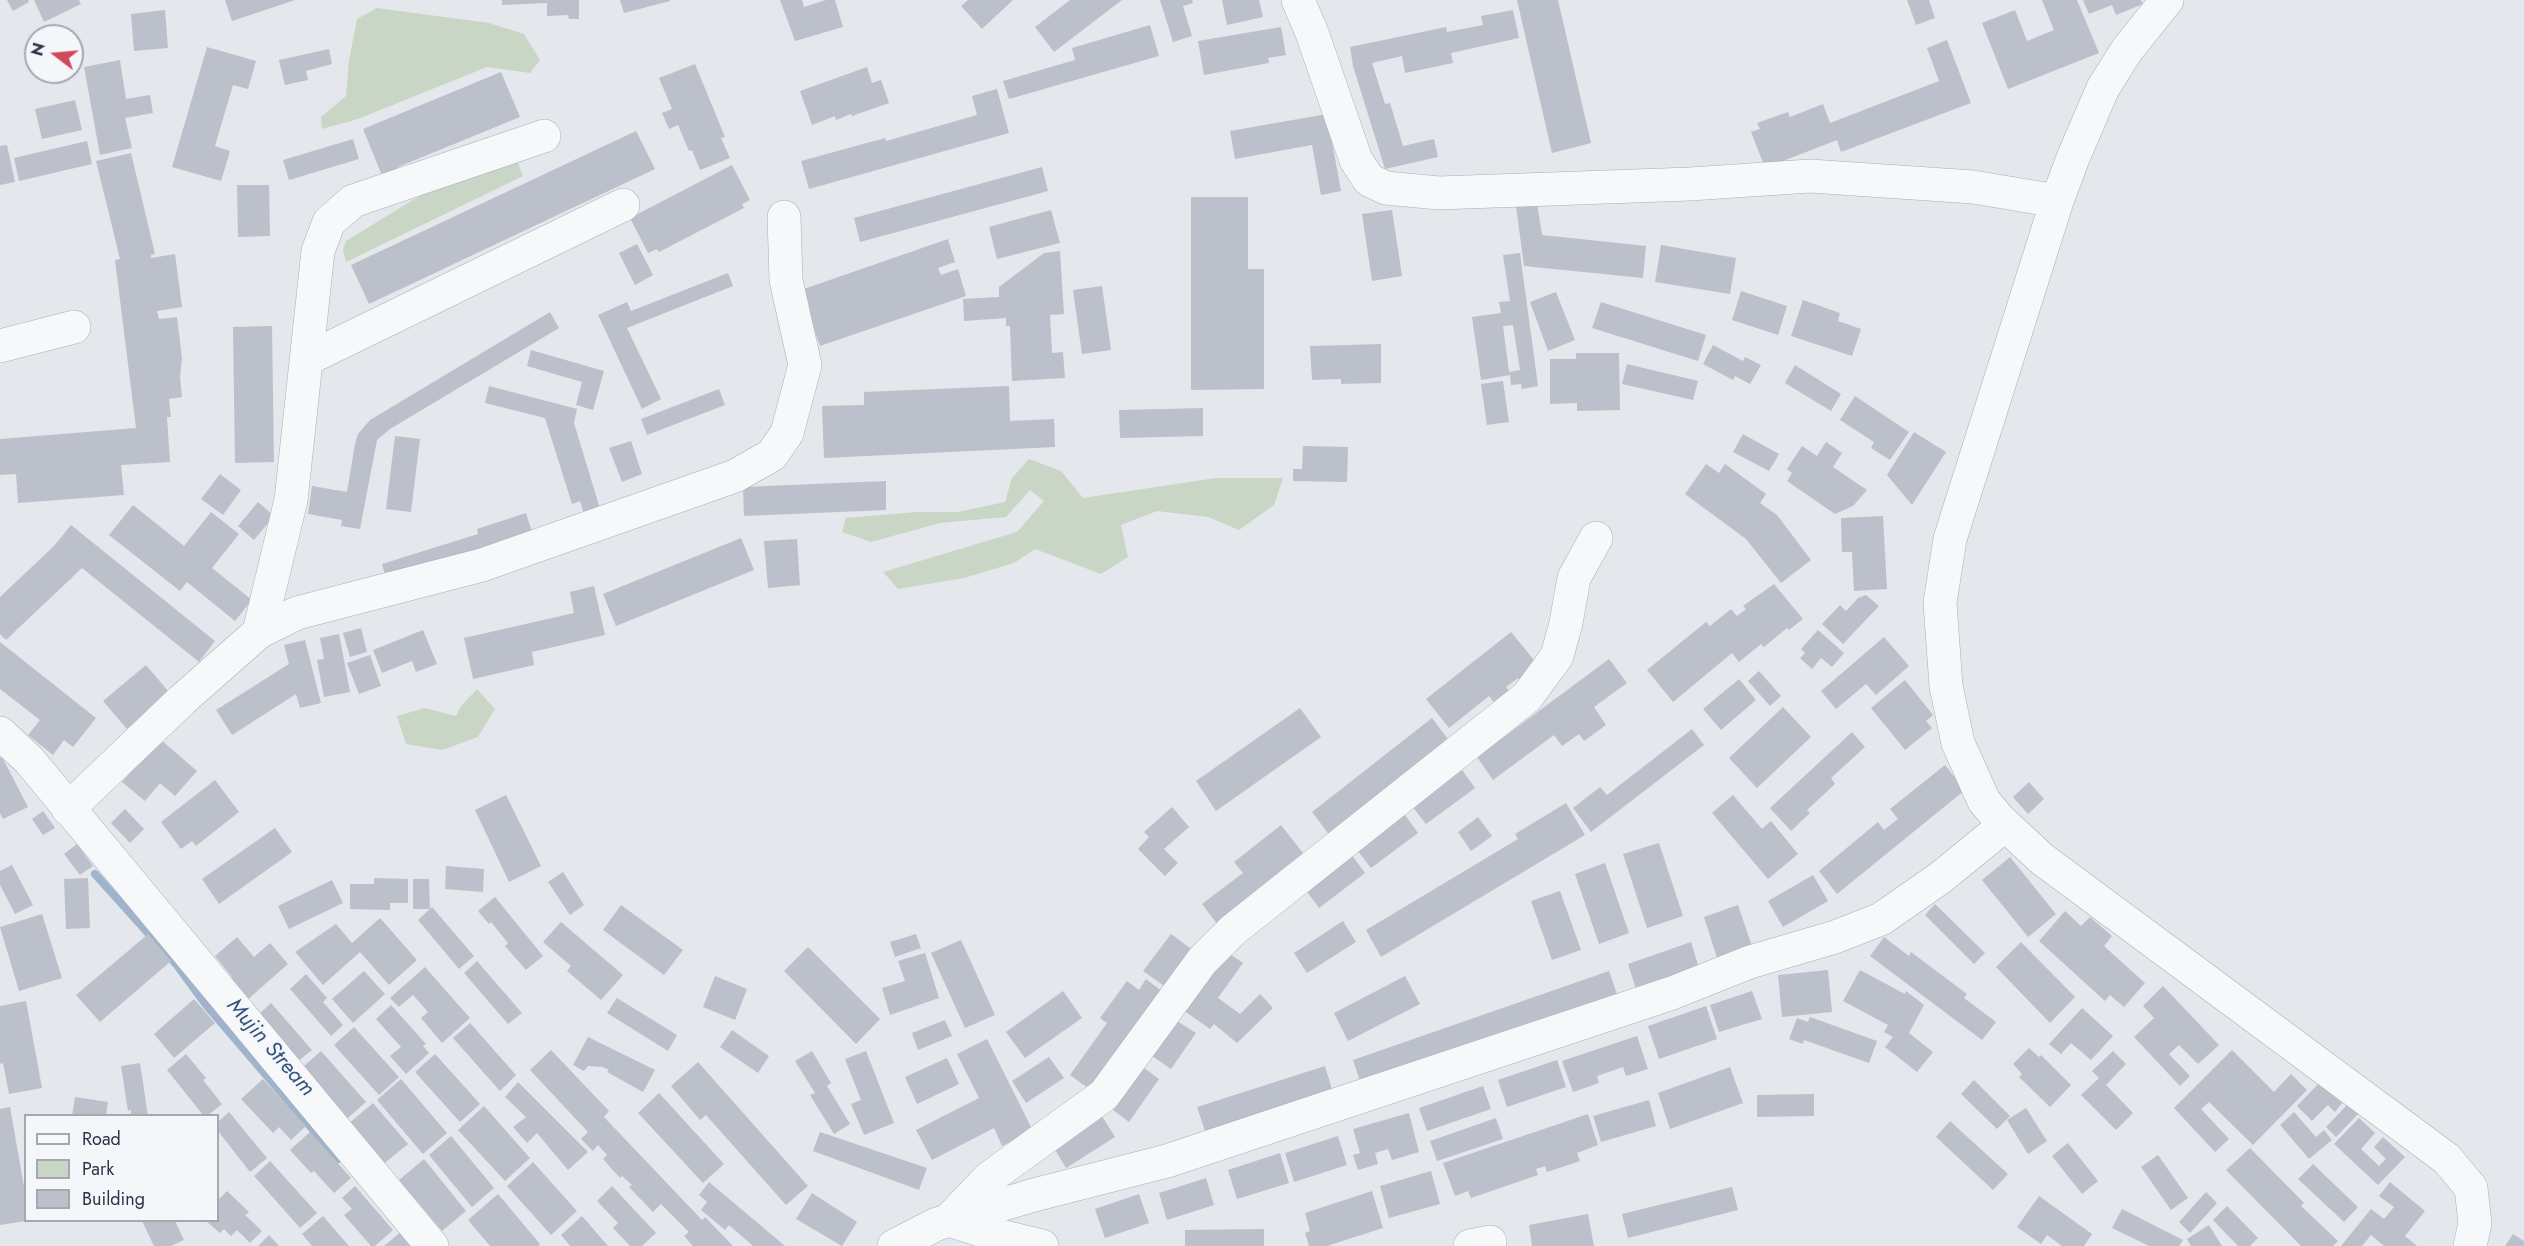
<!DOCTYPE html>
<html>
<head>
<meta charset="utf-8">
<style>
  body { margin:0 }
  #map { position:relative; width:2524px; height:1246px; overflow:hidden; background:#e4e7ec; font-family:Jost,sans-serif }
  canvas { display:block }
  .legend { position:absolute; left:24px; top:1114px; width:195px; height:108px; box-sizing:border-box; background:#f4f6f9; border:2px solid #a4a8b1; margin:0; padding:8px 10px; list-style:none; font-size:18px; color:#2b3445 }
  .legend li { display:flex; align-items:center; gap:12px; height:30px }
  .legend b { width:30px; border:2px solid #a4a8b1 }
  .north { position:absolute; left:24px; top:24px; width:60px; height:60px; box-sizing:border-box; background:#f4f6f9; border:2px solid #a4a8b1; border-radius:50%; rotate:286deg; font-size:16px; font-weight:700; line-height:24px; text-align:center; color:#2b3445 }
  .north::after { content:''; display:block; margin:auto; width:21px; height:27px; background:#d1495b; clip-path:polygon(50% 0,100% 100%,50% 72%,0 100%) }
</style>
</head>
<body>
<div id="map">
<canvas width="2524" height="1246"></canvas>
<ul class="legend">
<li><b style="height:8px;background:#f7f8fa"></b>Road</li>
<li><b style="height:16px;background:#c9d6c5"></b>Park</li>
<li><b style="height:16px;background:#bbc0ca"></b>Building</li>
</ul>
<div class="north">N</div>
</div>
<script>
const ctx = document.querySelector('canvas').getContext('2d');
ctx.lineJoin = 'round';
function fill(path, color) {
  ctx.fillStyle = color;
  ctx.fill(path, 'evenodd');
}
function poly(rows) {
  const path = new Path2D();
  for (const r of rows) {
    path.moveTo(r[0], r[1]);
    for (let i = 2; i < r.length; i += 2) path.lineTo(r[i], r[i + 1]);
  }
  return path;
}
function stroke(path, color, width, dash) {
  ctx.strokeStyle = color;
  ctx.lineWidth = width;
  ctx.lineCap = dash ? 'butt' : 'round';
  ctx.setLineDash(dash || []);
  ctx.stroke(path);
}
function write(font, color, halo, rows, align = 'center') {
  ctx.font = font + ' Jost,sans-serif';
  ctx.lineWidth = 4.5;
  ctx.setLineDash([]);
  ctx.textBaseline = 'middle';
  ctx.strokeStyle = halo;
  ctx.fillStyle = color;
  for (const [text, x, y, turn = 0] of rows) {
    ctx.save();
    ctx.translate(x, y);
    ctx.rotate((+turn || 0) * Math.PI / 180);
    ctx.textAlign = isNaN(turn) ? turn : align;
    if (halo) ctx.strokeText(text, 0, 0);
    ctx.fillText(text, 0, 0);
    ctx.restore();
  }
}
const green = poly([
  [377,8,489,23,524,34,540,60,530,73,487,67,358,119,322,129,321,117,346,96,349,60,357,19],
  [516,158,523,176,346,262,343,250,346,241,431,189],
  [1029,459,1061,471,1083,498,1216,478,1283,478,1274,505,1239,530,1208,517,1157,511,1121,525,1128,557,1101,574,1035,549,1014,563,964,578,898,589,883,572,1017,532,1044,501,1030,490,1006,517,940,523,871,542,842,532,846,518,916,512,958,512,1005,502,1012,478],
  [477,689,495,709,478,737,442,750,406,744,397,716,425,708,456,716,461,706]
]);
const stream = poly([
  [95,874,176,964,206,1005,338,1159]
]);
const building = poly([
  [7,0,28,0,29,2,13,11],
  [34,0,79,0,81,4,44,22],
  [225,0,295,0,232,21],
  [502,0,579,0,579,19,569,19,568,15,547,16,547,3,502,5],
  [620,0,670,0,670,1,624,13],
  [780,0,802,0,804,7,826,0,835,0,843,27,795,41],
  [968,0,1013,0,982,29,961,6],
  [1070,0,1122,0,1054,52,1035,27],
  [1160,0,1192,0,1193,3,1183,6,1192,36,1173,42],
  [1222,0,1259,0,1263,17,1227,25],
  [1517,0,1558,0,1591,143,1552,153],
  [1907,0,1929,0,1935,18,1916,25],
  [2042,0,2077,0,2099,53,2008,89,1982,23,2015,10,2027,41,2054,30],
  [2083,0,2141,0,2143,4,2116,15,2112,5,2089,14],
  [165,10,168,48,134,51,131,14],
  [1513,10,1519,38,1451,53,1453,63,1405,73,1402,56,1372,63,1385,104,1390,103,1403,146,1434,139,1438,157,1385,169,1353,66,1350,47,1446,27,1447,32,1483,25,1481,16],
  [1150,25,1159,56,1009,99,1003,81,1075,60,1072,48],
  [1281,27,1286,55,1268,58,1269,63,1204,75,1198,41],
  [1947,40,1971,103,1841,152,1837,140,1765,168,1751,132,1760,129,1757,123,1788,112,1790,117,1823,104,1830,123,1939,81,1927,48],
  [207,47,256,61,248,89,233,85,215,146,230,151,221,181,172,167],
  [329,49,332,64,306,71,308,80,285,85,279,60],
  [120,60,126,99,150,95,153,113,125,118,132,148,100,155,84,67],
  [695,64,725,137,721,138,730,158,700,170,692,150,689,151,678,125,669,129,662,113,672,109,659,78],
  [867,67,872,83,881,80,889,103,852,116,851,114,836,120,835,116,812,125,800,91],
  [501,72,520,117,398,167,400,171,383,178,363,129],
  [997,89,1009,133,809,189,801,161,885,138,886,141,977,115,972,96],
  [75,100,82,130,42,139,35,109],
  [1327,114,1341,191,1321,195,1312,145,1235,159,1230,131],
  [636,131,655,169,369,304,351,265],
  [353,139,359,159,289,180,283,160],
  [87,141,92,164,19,181,14,158],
  [7,145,15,182,0,185,0,146],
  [131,153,155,254,151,255,151,258,175,254,182,307,157,311,159,319,177,317,182,358,180,376,182,397,169,399,171,417,167,417,170,462,121,465,124,495,18,503,16,474,0,475,0,439,136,428,115,260,120,259,96,161],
  [732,165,750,200,742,204,744,208,659,252,657,249,648,253,630,218],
  [1042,167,1048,191,860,242,854,218],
  [237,185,269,185,270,236,238,237],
  [1191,197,1248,197,1248,269,1264,269,1264,389,1191,390],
  [1537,203,1542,235,1646,246,1643,278,1524,266,1516,206],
  [1051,210,1060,243,997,259,989,227],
  [1392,210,1402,276,1372,281,1362,214],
  [948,239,955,262,938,268,941,275,958,269,966,296,820,346,801,290],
  [637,244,653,275,635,285,619,253],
  [1661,245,1736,258,1730,294,1655,282],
  [1060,251,1064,314,1050,315,1052,353,1063,352,1065,378,1012,381,1010,326,1006,326,1006,318,964,321,963,299,999,297,999,287,1044,253],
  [1520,253,1538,386,1522,389,1521,384,1511,385,1510,375,1481,380,1472,317,1501,313,1499,302,1510,301,1503,255],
  [1513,325,1520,370,1509,372,1503,326],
  [728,273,733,286,627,328,661,399,642,409,598,315,627,302,631,311],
  [1102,286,1111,350,1082,354,1073,290],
  [1741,291,1787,306,1778,335,1732,320],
  [1556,292,1575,340,1548,351,1530,302],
  [1803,300,1840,313,1838,321,1861,329,1852,356,1791,336],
  [1601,302,1706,335,1698,361,1592,328],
  [550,312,559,328,390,429,377,440,360,529,341,526,342,520,308,514,312,486,347,492,355,444,358,434,370,420],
  [272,326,274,462,235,463,233,327],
  [1381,344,1381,383,1341,384,1341,379,1312,380,1310,346],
  [1713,345,1743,361,1745,357,1761,365,1750,384,1735,376,1733,380,1703,364],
  [531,350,604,371,593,410,576,405,582,382,527,366],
  [1576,353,1619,353,1620,410,1577,411,1577,403,1550,404,1550,359,1576,359],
  [1627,364,1698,381,1693,400,1622,384],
  [1795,365,1841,394,1831,411,1785,383],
  [1503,381,1509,422,1487,425,1481,384],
  [489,386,577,409,574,423,601,512,585,517,580,501,572,504,545,418,485,403],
  [1009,386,1010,421,1054,419,1055,447,824,458,822,406,864,405,864,392],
  [719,389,725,405,647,435,641,419],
  [1855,396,1909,432,1890,460,1871,448,1874,442,1840,420],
  [1203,408,1203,436,1120,438,1119,410],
  [1914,432,1946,452,1912,505,1887,475],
  [1743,434,1779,454,1769,471,1733,452],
  [395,436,420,439,411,512,386,509],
  [631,441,642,474,622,482,609,448],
  [1826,442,1842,453,1833,467,1867,490,1853,506,1835,514,1787,481,1792,473,1787,469,1802,446,1817,456],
  [1303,446,1348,447,1347,482,1293,481,1293,469,1302,469],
  [1706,464,1719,473,1725,464,1766,494,1760,503,1777,515,1811,560,1781,583,1746,539,1685,494],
  [220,474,241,490,223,515,201,499],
  [886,481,886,510,744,516,743,487],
  [258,502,274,516,254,540,238,526],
  [133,505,184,546,211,512,239,534,212,568,252,600,235,621,187,582,180,591,109,535],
  [526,513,532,532,386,578,382,564,478,534,477,529],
  [1883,516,1887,589,1854,591,1852,552,1842,552,1841,518],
  [71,525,215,641,199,662,82,568,6,640,0,634,0,597,54,546],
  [741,538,754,570,616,626,603,594],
  [797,539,800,585,768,588,764,541],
  [1774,584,1803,619,1789,630,1787,628,1764,647,1761,644,1739,662,1732,653,1673,702,1647,670,1706,622,1710,626,1731,609,1737,616,1746,609,1743,606],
  [594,586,605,635,532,652,534,665,473,679,464,638,574,613,570,592],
  [1866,595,1879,606,1843,644,1822,624,1840,605,1846,611,1858,598],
  [361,628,367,652,350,657,343,633],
  [423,630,437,664,416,672,412,661,382,673,373,650],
  [1818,630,1844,653,1832,667,1821,658,1812,669,1800,658,1805,653,1801,649],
  [1511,632,1542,670,1523,685,1518,678,1506,687,1512,694,1497,706,1489,696,1449,728,1426,699],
  [339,634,350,692,324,697,317,660,324,659,320,638],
  [1884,637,1909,666,1876,695,1866,684,1836,709,1821,691],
  [305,640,321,703,300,708,296,694,232,735,216,710,289,664,284,645],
  [0,642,96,718,73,747,64,740,53,755,28,735,40,720,0,689],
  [370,655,381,686,359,694,347,663],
  [1609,659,1627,683,1594,707,1606,725,1584,741,1579,734,1562,746,1554,735,1493,780,1477,757],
  [146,665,169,692,127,729,103,701],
  [1759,671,1781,696,1770,706,1748,681],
  [1739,679,1756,700,1721,730,1703,709],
  [1905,680,1933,715,1926,721,1932,728,1905,750,1871,708],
  [1783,707,1811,737,1757,788,1729,758],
  [1300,708,1321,737,1216,811,1196,781],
  [1432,718,1451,743,1331,837,1312,812],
  [1692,729,1704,745,1591,832,1573,808,1600,787,1607,795],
  [1852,732,1865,747,1831,778,1835,784,1807,810,1810,813,1791,831,1770,808],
  [154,734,197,771,175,796,160,783,145,801,122,782,138,764],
  [2,757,28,807,3,819,0,813,0,758],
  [1945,765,1965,790,1837,894,1819,871,1878,822,1884,830,1898,819,1890,809],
  [1462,770,1475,788,1426,824,1412,806],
  [215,780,239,812,196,846,192,841,181,849,161,822],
  [2029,782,2044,799,2028,814,2013,797],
  [506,795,541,866,509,882,475,810],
  [1733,795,1762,829,1771,821,1798,854,1768,879,1712,813],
  [1566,803,1585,835,1381,957,1366,930,1518,839,1515,834],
  [1172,807,1189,827,1164,849,1178,863,1165,876,1138,849,1149,837,1144,832],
  [125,809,144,829,130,843,111,823],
  [43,811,55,828,43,835,32,819],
  [1405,815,1418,833,1371,868,1357,850],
  [1478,817,1492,836,1471,851,1458,832],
  [1281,825,1303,853,1256,890,1258,893,1218,925,1202,904,1243,873,1234,862],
  [275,828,292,852,219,904,202,879],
  [1659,843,1683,916,1647,928,1623,854],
  [77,844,93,866,80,875,64,854],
  [1351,854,1365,873,1319,908,1305,889],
  [2010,857,2056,914,2028,937,1982,880],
  [1605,863,1629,933,1599,944,1575,874],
  [12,865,33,905,15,914,0,885,0,871],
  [446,866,484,869,483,892,445,889],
  [563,872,584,905,570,915,548,882],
  [1813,875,1828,901,1783,927,1768,901],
  [88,878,90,928,66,929,64,879],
  [374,878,408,879,408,903,390,903,390,910,350,909,350,884,374,884],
  [413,879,429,879,430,909,413,909],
  [332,880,343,903,289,929,278,906],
  [1560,891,1581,950,1552,960,1531,901],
  [495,897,543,956,526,970,505,946,508,943,491,922,489,924,478,911],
  [1935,904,1985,953,1974,964,1925,915],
  [621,905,683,950,664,975,603,930],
  [1738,905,1754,952,1719,964,1704,917],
  [432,907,474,956,459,969,418,920],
  [2065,911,2081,926,2090,917,2112,936,2104,946,2145,983,2124,1007,2110,995,2105,1001,2039,941],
  [42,914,62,978,19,991,0,927],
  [380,918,417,960,389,985,360,952,323,985,295,952,336,924,352,943],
  [1343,921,1356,942,1307,973,1294,953],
  [561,922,623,975,601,1000,567,971,571,966,543,942],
  [148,934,171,961,100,1022,76,995],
  [916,934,921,948,895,957,890,942],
  [1171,934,1194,951,1167,988,1143,971],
  [237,937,254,957,270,943,288,964,246,1001,228,980,232,977,215,956],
  [1884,937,1909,956,1911,952,1967,994,1964,998,1996,1022,1982,1040,1870,956],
  [961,940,995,1015,965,1028,931,953],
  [1691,942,1700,971,1637,992,1628,964],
  [2021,942,2075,997,2050,1023,1996,967],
  [808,947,880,1019,856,1044,784,971],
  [1224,950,1243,963,1218,998,1240,1014,1260,994,1273,1008,1237,1043,1214,1024,1210,1029,1183,1010],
  [925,953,939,998,890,1015,882,988,905,981,898,961],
  [477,961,522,1013,508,1024,464,973],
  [425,967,470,1018,442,1043,421,1018,428,1012,413,995,399,1007,390,998],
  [1828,970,1832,1012,1782,1017,1778,975],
  [1860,970,1905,994,1906,991,1924,1005,1909,1033,1933,1052,1917,1072,1885,1047,1893,1037,1884,1032,1888,1025,1843,1001],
  [364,971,385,994,353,1023,332,999],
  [1609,971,1618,997,1362,1087,1353,1060],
  [306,974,327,998,323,1002,343,1025,331,1036,290,989],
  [715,976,747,989,735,1020,703,1007],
  [1405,976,1420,1004,1348,1041,1334,1013],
  [1146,979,1163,992,1092,1091,1070,1075,1107,1023,1100,1018,1127,981,1139,990],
  [2163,986,2219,1045,2198,1064,2179,1045,2169,1054,2190,1076,2180,1086,2134,1037,2154,1018,2143,1006],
  [1063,991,1082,1018,1025,1058,1006,1032],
  [1752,991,1762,1019,1719,1032,1710,1005],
  [617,998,677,1035,668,1051,607,1013],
  [194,999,215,1023,174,1058,154,1034],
  [26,1001,42,1088,9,1094,3,1063,0,1064,0,1006],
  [271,1003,312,1050,297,1062,253,1020],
  [391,1005,426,1044,423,1046,429,1053,406,1074,390,1056,401,1047,376,1019],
  [1706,1006,1717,1039,1659,1059,1648,1026],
  [2082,1008,2113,1036,2091,1060,2071,1043,2061,1054,2049,1044],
  [1810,1017,1877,1041,1869,1063,1804,1040,1803,1044,1789,1039,1797,1018,1808,1022],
  [945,1020,952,1036,918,1050,912,1033],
  [1177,1021,1196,1033,1171,1069,1152,1056],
  [470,1023,516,1075,500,1091,453,1038],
  [354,1027,399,1077,379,1095,334,1045],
  [732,1030,769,1056,758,1073,720,1047],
  [1637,1036,1648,1069,1626,1076,1623,1067,1597,1076,1599,1083,1573,1092,1562,1061],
  [588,1037,655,1070,643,1092,607,1072,609,1070,603,1067,588,1066,584,1071,573,1065],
  [987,1039,1033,1131,1002,1146,994,1128,932,1160,916,1130,979,1098,957,1054],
  [2029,1048,2039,1057,2041,1055,2071,1085,2050,1107,2019,1077,2022,1074,2013,1064],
  [551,1050,609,1111,604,1117,702,1220,705,1217,733,1246,693,1246,684,1236,689,1232,661,1204,653,1212,629,1187,632,1185,622,1176,620,1178,603,1159,607,1155,598,1145,593,1151,581,1139,588,1132,530,1070],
  [2232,1050,2274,1092,2291,1074,2307,1090,2253,1145,2209,1102,2201,1109,2229,1139,2215,1152,2174,1108],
  [321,1051,366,1102,342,1123,297,1072],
  [812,1051,831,1083,827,1086,850,1124,834,1134,810,1095,815,1093,795,1061],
  [866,1051,894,1123,864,1135,851,1104,861,1100,845,1059],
  [2113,1051,2126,1064,2106,1085,2133,1113,2116,1130,2081,1095,2099,1078,2092,1071],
  [186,1054,206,1078,203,1080,222,1104,207,1116,204,1116,167,1070],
  [435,1054,480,1104,460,1122,415,1072],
  [1049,1057,1064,1078,1026,1103,1012,1081],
  [947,1058,959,1084,917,1104,905,1077],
  [1557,1060,1566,1087,1507,1107,1498,1080],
  [698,1062,808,1186,786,1205,706,1115,700,1120,671,1086],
  [140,1063,148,1116,131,1116,131,1110,128,1111,121,1066],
  [1325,1066,1334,1096,1207,1137,1197,1107],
  [1730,1067,1743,1103,1670,1129,1658,1093],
  [1144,1068,1159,1079,1129,1122,1113,1110],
  [263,1079,306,1126,291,1140,279,1127,273,1133,241,1099],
  [401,1079,447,1133,423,1154,377,1100],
  [1974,1080,2010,1116,1997,1129,1961,1094],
  [518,1082,588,1152,568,1170,537,1133,527,1143,513,1127,526,1117,505,1097],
  [2319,1083,2342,1103,2335,1112,2328,1105,2312,1121,2297,1106],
  [1483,1086,1491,1109,1427,1131,1419,1108],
  [659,1093,724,1164,703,1183,638,1113],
  [1814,1094,1814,1116,1757,1117,1757,1095],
  [75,1097,108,1102,106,1116,72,1116],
  [1649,1100,1656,1126,1601,1142,1593,1116],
  [373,1103,408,1144,381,1166,347,1125],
  [2349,1103,2359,1113,2336,1137,2326,1127],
  [484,1106,530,1158,505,1181,458,1130],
  [10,1107,26,1198,26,1221,0,1225,0,1109],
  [2026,1108,2047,1141,2028,1154,2007,1120],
  [229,1112,267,1158,250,1172,218,1131,218,1122],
  [2294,1112,2316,1137,2324,1130,2332,1140,2309,1159,2280,1125],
  [1100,1113,1115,1137,1066,1168,1051,1143],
  [1409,1113,1419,1152,1392,1160,1388,1149,1375,1153,1378,1164,1358,1170,1353,1155,1360,1153,1353,1129],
  [1588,1114,1598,1145,1577,1153,1580,1161,1547,1172,1545,1166,1536,1169,1538,1175,1471,1198,1468,1191,1455,1196,1443,1163],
  [1496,1118,1503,1139,1437,1161,1430,1141],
  [2359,1118,2375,1133,2361,1149,2379,1166,2386,1159,2374,1147,2383,1137,2405,1157,2378,1185,2334,1144],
  [1950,1121,2008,1174,1993,1190,1936,1137],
  [310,1132,351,1178,334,1193,314,1171,311,1173,290,1150],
  [820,1132,927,1168,919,1190,813,1151],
  [451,1136,494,1188,472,1207,429,1155],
  [1338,1136,1347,1165,1294,1182,1285,1153],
  [2068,1143,2098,1181,2082,1194,2052,1156],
  [2250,1148,2304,1203,2301,1206,2338,1241,2333,1246,2301,1246,2226,1170],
  [1280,1153,1289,1183,1237,1199,1228,1170],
  [2158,1155,2188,1198,2171,1210,2141,1167],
  [424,1159,466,1211,442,1231,399,1180],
  [270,1161,317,1213,300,1228,254,1176],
  [533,1162,577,1211,551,1235,507,1186],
  [2313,1164,2358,1207,2344,1222,2298,1179],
  [1431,1171,1440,1204,1389,1218,1380,1186],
  [1206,1178,1214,1205,1167,1220,1159,1193],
  [709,1182,785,1246,753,1246,729,1225,725,1230,701,1210,707,1202,699,1195],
  [2390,1182,2425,1211,2405,1236,2417,1246,2384,1246,2371,1235,2362,1246,2341,1246,2371,1209,2384,1219,2394,1207,2379,1196],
  [355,1186,393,1230,375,1246,371,1246,344,1215,352,1209,342,1198],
  [612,1186,656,1233,642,1246,630,1246,613,1228,618,1223,597,1201],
  [1732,1187,1738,1210,1628,1238,1622,1214],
  [227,1191,249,1212,245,1215,262,1231,250,1243,237,1230,231,1236,224,1229,220,1233,206,1221,218,1221,218,1200],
  [1372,1191,1383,1228,1327,1246,1309,1246,1305,1233,1310,1231,1305,1213],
  [2206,1192,2217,1203,2190,1233,2179,1222],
  [812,1193,857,1222,842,1246,796,1219],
  [498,1194,540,1244,538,1246,490,1246,468,1220],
  [1139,1194,1149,1223,1105,1238,1095,1209],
  [2039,1196,2092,1234,2084,1246,2062,1246,2047,1235,2041,1244,2017,1227],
  [2227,1206,2258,1238,2250,1246,2238,1246,2213,1220],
  [2122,1209,2183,1240,2179,1246,2149,1246,2112,1228],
  [1588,1214,1594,1246,1532,1246,1529,1225],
  [323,1216,349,1246,312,1246,302,1234],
  [582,1216,608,1246,570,1246,561,1235],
  [142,1221,175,1221,184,1240,171,1246,154,1246],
  [2209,1225,2222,1246,2191,1246,2187,1239],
  [1264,1229,1264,1246,1185,1246,1185,1230],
  [402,1231,414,1246,384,1246],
  [2513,1234,2524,1241,2524,1246,2505,1246],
  [269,1235,279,1246,258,1246]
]);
const minor = poly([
  [1298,0,1312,33,1356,160,1369,180,1386,188,1439,193,1690,184,1810,176,1973,187,2057,201],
  [2167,0,2127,50,2103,88,2073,158,2057,201,1950,539,1940,603,1946,686,1958,743,1984,801,1999,819,2042,859,2447,1159,2471,1188,2475,1223,2470,1246],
  [0,346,74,327],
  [307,359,623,205],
  [259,632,291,500,318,251,329,222,353,201,544,136],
  [0,733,29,760,432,1246],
  [68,809,182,700,259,632,297,613,482,565,735,476,772,455,787,433,805,365,786,280,784,217],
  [894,1246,937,1224,1034,1195,1167,1161,1672,993,1750,962,1835,937,1881,919,1940,878,2005,825],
  [1042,1246,992,1234,949,1220,989,1178,1104,1095,1202,961,1233,930,1527,697,1557,656,1566,623,1574,578,1596,538],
  [1470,1246,1490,1242]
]);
const waterNames = [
  ["Mujin Stream",270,1048,49]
];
fill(green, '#c9d6c5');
stroke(stream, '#9fb4cc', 8);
fill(building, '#bbc0ca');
stroke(minor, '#a9aeb7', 34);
stroke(minor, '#f7f8fa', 33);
write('italic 22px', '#34527a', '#f4f6f9', waterNames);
</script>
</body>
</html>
